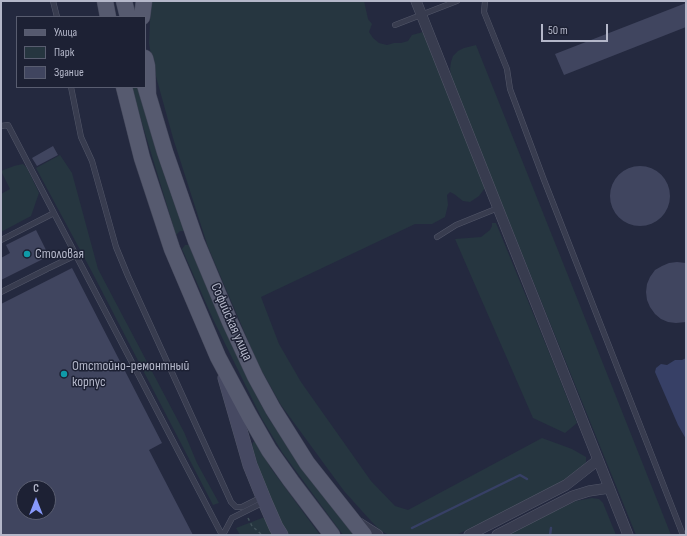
<!DOCTYPE html>
<meta charset="utf-8">
<style>
body{margin:0}
#map{position:relative;width:687px;height:536px;overflow:hidden;background:#24293f;font-family:"Sofia Sans Condensed",sans-serif}
canvas{display:block}
.frame{position:absolute;inset:0;border:2px solid #b4b7c9;pointer-events:none}
.legend{position:absolute;left:16px;top:16px;width:130px;height:72px;box-sizing:border-box;background:#1d2134;border:1px solid #595d70;margin:0;padding:5px 7px;list-style:none;font-size:12px;color:#b4b7c9}
.legend li{display:flex;align-items:center;gap:8px;height:20px}
.legend b{width:20px;border:1px solid #595d70}
.north{position:absolute;left:16px;top:480px;width:40px;height:40px;box-sizing:border-box;background:#1d2134;border:1px solid #595d70;border-radius:50%;rotate:0deg;font-size:11px;font-weight:700;line-height:16px;text-align:center;color:#b4b7c9}
.north::after{content:'';display:block;margin:auto;width:14px;height:18px;background:#8899fa;clip-path:polygon(50% 0,100% 100%,50% 72%,0 100%)}
.scale{position:absolute;left:541px;top:24px;width:67px;height:18px;box-sizing:border-box;border:2px solid #b4b7c9;border-top:0;padding-left:5px;font-size:12px;line-height:14px;white-space:nowrap;color:#b4b7c9;-webkit-text-stroke:3px #1d2134;paint-order:stroke}
</style>
<div id="map">
<canvas width="687" height="536"></canvas>
<div class="frame"></div>
<ul class="legend">
<li><b style="height:5px;background:#565a6f"></b>Улица</li>
<li><b style="height:11px;background:#263640"></b>Парк</li>
<li><b style="height:11px;background:#40455f"></b>Здание</li>
</ul>
<div class="north">С</div>
<div class="scale">50 m</div>
</div>
<script>
const g = document.querySelector('canvas').getContext('2d');
g.lineJoin = 'round';
function fill(path, color) { g.fillStyle = color; g.fill(path, 'evenodd'); }
const toPath = rows => new Path2D(rows.map(r => 'M' + r).join(''));
function strokePath(path, color, width, dash) { g.strokeStyle = color; g.lineWidth = width; g.lineCap = dash ? 'butt' : 'round'; g.setLineDash(dash || []); g.stroke(path); }
function write(font, color, halo, rows, align = 'center') {
  g.font = font + ' "Sofia Sans Condensed",sans-serif'; g.lineWidth = 3; g.setLineDash([]); g.textBaseline = 'middle'; g.strokeStyle = halo; g.fillStyle = color; for (const [text, x, y, turn = 0] of rows) {
    g.save(); g.translate(x, y); g.rotate((+turn || 0) * Math.PI / 180); g.textAlign = isNaN(turn) ? turn : align; if (halo) g.strokeText(text, 0, 0); g.fillText(text, 0, 0); g.restore();
  }
}
fill(toPath([
 [151,1,364,1,368,19,372,24,369,32,373,38,379,43,387,45,394,43,401,43,408,41,412,35,423,32,485,188,479,196,470,202,463,201,454,194,450,192,447,195,448,205,445,217,432,224,415,224,261,297,279,344,301,382,371,481,395,506,408,510,542,438,572,449,586,457,586,462,583,467,566,480,551,489,456,535,389,535,381,531,371,521,344,491,281,405,258,364,208,247,173,138,152,62,149,43],
 [476,45,575,293,671,535,636,535,452,81,450,69,451,62,453,56,458,51,464,48],
 [131,87,139,87,185,231,180,231,176,235],
 [60,155,72,173,98,269,184,432,197,463,219,503,213,505,92,272,36,168],
 [23,164,27,168,39,193,31,216,1,232,1,194,10,189,1,171,14,166],
 [492,223,496,223,553,362,577,423,565,433,533,418,455,239,481,237,490,230,492,226],
 [185,245,189,245,257,397,269,419,354,535,343,535,282,452,262,419,213,319,182,249],
 [256,441,258,443,270,467,320,535,288,535,267,496,252,446,253,442],
 [592,498,599,499,603,503,616,535,505,535,576,501],
 [262,518,265,518,279,535,240,535,236,528]
]), '#263640');
fill(toPath([
 [686,358,686,439,678,425,655,372,656,368,661,364,667,365,675,360,682,360]
]), '#374066');
strokePath(toPath([
 [412,528,520,475,527,479],
 [550,535,551,528]
]), '#374066', 2.5);
fill(toPath([
 [686,3,686,27,564,75,555,54],
 [53,146,58,155,37,166,32,158],
 '610 196a30 30 0 1 1 60 0a30 30 0 1 1-60 0Z',
 [36,230,49,256,1,280,1,258,10,253,6,245],
 [677,262,686,263,686,322,676,323,668,322,661,319,655,314,650,307,647,300,646,292,647,284,650,277,655,270,662,266,669,263],
 [72,268,162,443,149,450,193,535,1,535,1,304],
 [24,488,48,488,48,512,24,512]
]), '#40455f');
const lane = toPath([
 [53,1,57,17],
 [485,1,484,12,507,69,510,89,544,180,683,535],
 [395,25,457,1],
 [71,87,81,137,92,161,116,247,128,276,231,502,236,507,242,507,262,497],
 [1,126,8,125,222,535],
 [437,237,456,225,498,208],
 [1,240,54,213],
 [49,268,76,255],
 [1,292,47,269],
 [223,535,232,518,264,502]
]);
const street = toPath([
 [416,1,498,208,628,535],
 [359,523,378,535],
 [469,535,566,485,598,460],
 [497,535,573,496,589,491,609,488]
]);
const secondary = toPath([
 [225,378,250,465,265,502,276,527,281,535]
]);
const primary = toPath([
 [105,1,108,17],
 [124,1,128,17],
 [142,17,144,1],
 [145,58,147,66,148,94],
 [145,85,165,152,196,241,230,322,255,376,273,409,307,463,364,535],
 [124,87,142,158,172,249,218,357,249,415,269,450,291,481,332,535]
]);
strokePath(lane, '#535769', 6);
strokePath(street, '#535769', 11);
strokePath(secondary, '#535769', 15);
strokePath(primary, '#414558', 17);
strokePath(toPath([
 [248,518,252,526,262,535]
]), '#41525a', 1.5, [3, 3]);
strokePath(lane, '#383c4f', 5);
strokePath(street, '#383c4f', 10);
strokePath(secondary, '#464962', 14);
strokePath(primary, '#565a6f', 16);
for (const [x, y, r, color] of [
 [27,254,4,"#0f9aa8"],
 [64,374,4,"#0f9aa8"]
]) { const dot = new Path2D(); dot.arc(x, y, r, 0, 2 * Math.PI); g.fillStyle = color; g.fill(dot); strokePath(dot, '#1d2134', 1.5); }
write('14px', '#b4b7c9', '#1d2134', [
 ["Столовая",35,254],
 ["Отстойно-ремонтный",72,366],
 ["корпус",72,382]
], 'left');
write('14px', '#b4b7c9', '#1d2134', [
 ["Софийская улица",231,322,66]
]);
</script>
